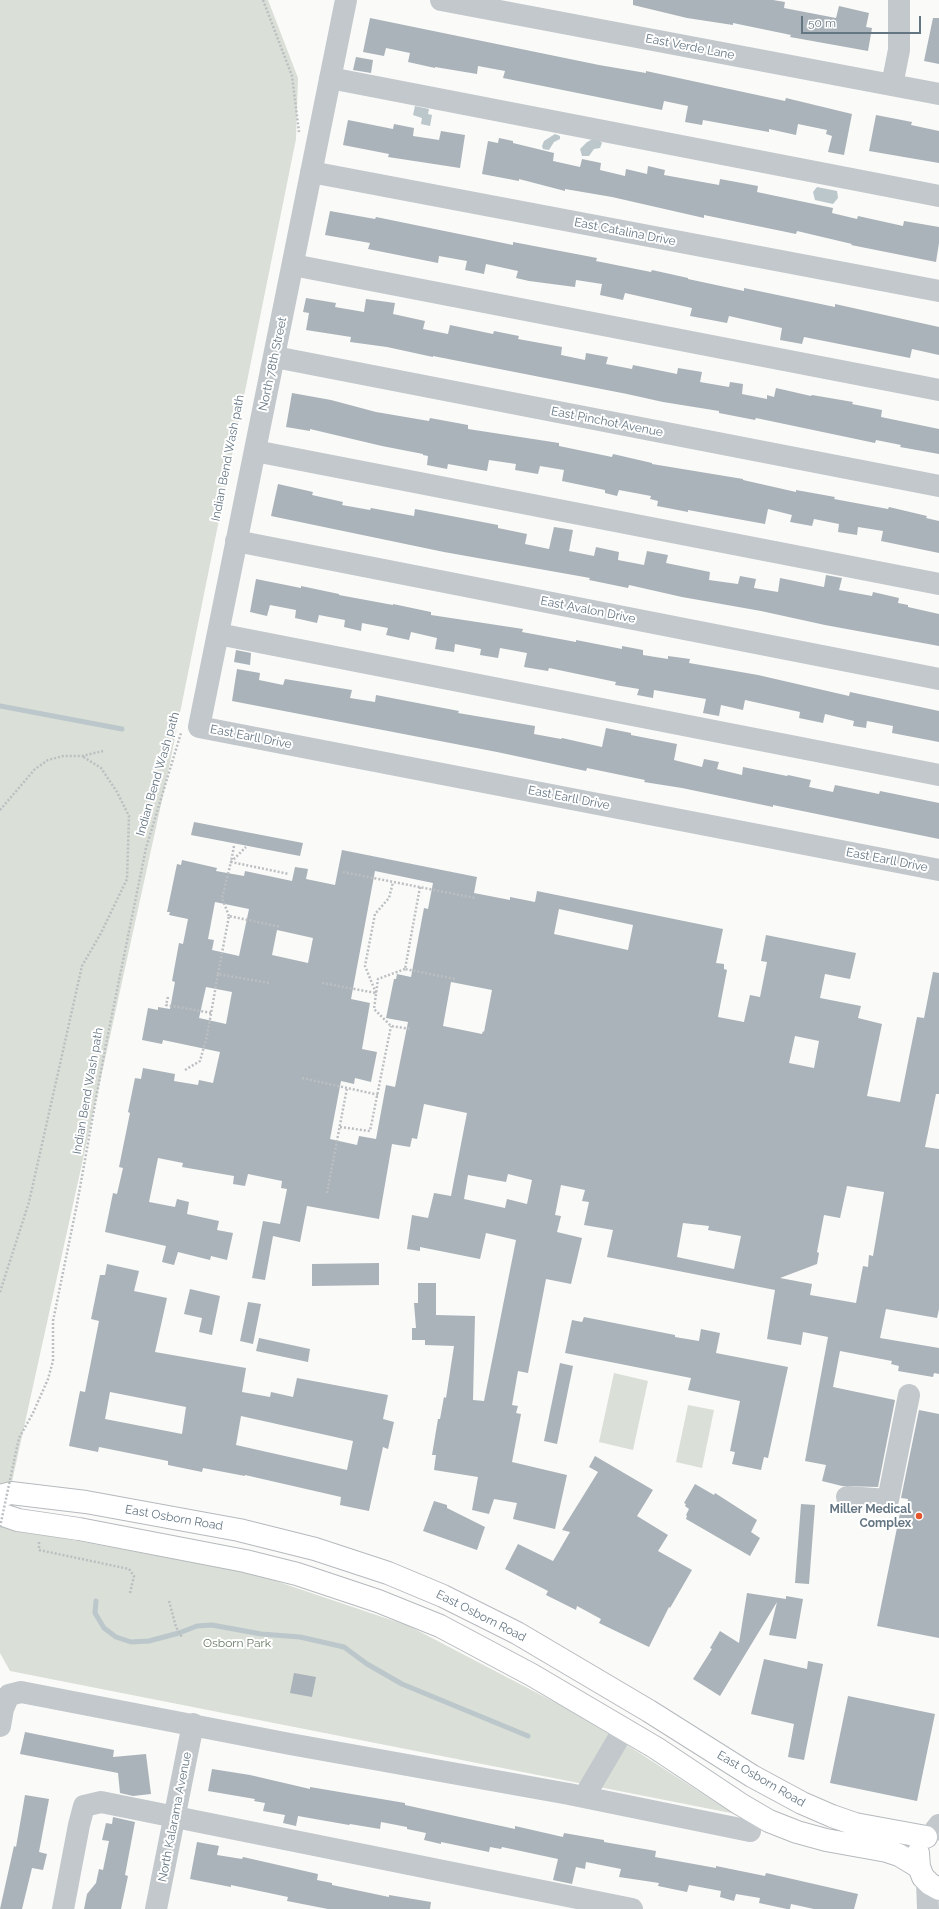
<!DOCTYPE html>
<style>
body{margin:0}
#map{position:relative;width:939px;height:1909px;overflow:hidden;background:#fafaf8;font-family:Raleway,sans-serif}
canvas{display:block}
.scale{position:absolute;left:801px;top:16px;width:120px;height:18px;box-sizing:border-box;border:2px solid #657683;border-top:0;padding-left:5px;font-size:12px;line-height:14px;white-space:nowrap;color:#657683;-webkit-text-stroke:3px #fff;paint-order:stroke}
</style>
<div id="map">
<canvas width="939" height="1909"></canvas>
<div class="scale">50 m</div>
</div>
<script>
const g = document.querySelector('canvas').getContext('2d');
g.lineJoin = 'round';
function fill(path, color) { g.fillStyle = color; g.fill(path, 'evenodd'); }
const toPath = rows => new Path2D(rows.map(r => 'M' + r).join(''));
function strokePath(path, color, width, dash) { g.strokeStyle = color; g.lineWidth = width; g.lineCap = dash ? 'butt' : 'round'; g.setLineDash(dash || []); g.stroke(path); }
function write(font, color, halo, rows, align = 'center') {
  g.font = font + ' Raleway,sans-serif'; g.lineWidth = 4; g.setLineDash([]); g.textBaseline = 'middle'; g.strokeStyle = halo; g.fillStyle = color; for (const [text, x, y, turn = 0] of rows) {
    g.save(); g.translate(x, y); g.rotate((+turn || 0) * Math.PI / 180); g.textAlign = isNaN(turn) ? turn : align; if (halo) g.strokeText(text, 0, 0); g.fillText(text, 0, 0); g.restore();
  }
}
fill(toPath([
 [0,0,268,0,298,78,296,139,166,782,2,1527,255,1574,409,1626,562,1706,627,1745,717,1803,741,1815,10,1671,0,1653],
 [614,1373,648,1381,633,1450,599,1442],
 [688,1405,714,1410,702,1468,676,1462]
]), '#dadfd7');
fill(toPath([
 [415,106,429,109,428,114,432,115,430,126,421,124,422,118,413,115],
 [555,134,560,136,560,139,554,142,549,150,543,149,542,146,544,141],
 [593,139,600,141,602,143,600,148,594,149,589,156,582,156,580,149,587,142],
 [817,187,837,191,838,198,833,204,815,200,813,192]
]), '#bbc7cb');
strokePath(toPath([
 [0,706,122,729],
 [96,1601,95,1613,104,1628,116,1637,131,1642,149,1641,179,1633,197,1626,212,1625,261,1634,300,1637,344,1647,367,1664,402,1684,528,1736]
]), '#bbc7cb', 5);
fill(toPath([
 [633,0,773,0,785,2,784,8,836,18,839,6,869,13,866,27,872,28,868,51,790,37,791,35,733,23,733,25,687,18,633,5],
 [370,18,599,65,646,73,646,71,785,101,786,98,852,114,844,155,828,152,832,136,826,134,827,130,798,124,796,135,769,129,769,132,703,120,702,125,685,122,688,106,664,101,662,110,503,78,505,71,478,66,477,74,435,67,435,68,408,62,410,53,386,48,384,56,363,52],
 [933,18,939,18,939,64,924,61],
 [356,57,373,60,371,73,353,70],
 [876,115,912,122,911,125,939,131,939,163,869,151],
 [348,120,393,129,394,124,414,128,413,136,439,140,441,131,465,135,460,168,388,157,389,154,343,145],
 [499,138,513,141,513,143,554,153,553,161,580,167,582,159,601,163,600,170,625,176,626,169,647,174,648,166,665,170,664,175,719,185,720,179,758,186,757,192,833,208,832,213,857,219,858,216,903,226,904,221,939,227,939,243,936,262,851,245,852,244,797,231,796,234,704,215,704,218,612,197,565,189,565,191,519,179,519,181,482,174,488,141,498,143],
 [330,211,375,219,376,217,513,245,513,242,597,258,596,261,651,272,652,270,688,278,688,279,744,291,744,288,835,307,835,304,939,327,939,355,912,349,910,358,804,337,802,344,780,340,782,328,729,316,727,323,690,316,692,308,625,293,623,300,600,295,602,284,576,280,575,287,529,281,516,278,518,271,486,264,484,274,465,270,467,261,439,256,438,263,368,249,370,243,325,235],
 [306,298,336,303,335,307,364,312,366,299,395,303,393,314,425,321,423,329,448,334,450,325,493,334,494,331,519,336,518,339,562,347,561,355,585,360,586,353,608,357,606,364,632,369,633,365,677,374,678,368,702,372,700,382,729,387,730,382,743,384,742,394,767,399,767,395,774,397,776,388,811,396,812,395,853,402,852,404,882,410,881,417,939,429,939,454,900,447,901,445,876,440,875,443,756,418,755,420,719,413,719,411,663,402,627,394,433,356,433,357,387,347,350,342,351,337,306,330,309,313,303,312],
 [292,393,331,400,376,412,429,421,430,418,468,425,468,429,559,443,559,446,612,457,613,454,652,463,652,464,743,479,743,480,796,492,796,490,835,497,834,499,888,509,889,507,927,516,926,518,939,521,939,553,881,541,883,531,858,527,857,535,838,532,839,524,814,519,812,526,790,522,792,515,768,509,765,524,688,510,688,512,657,506,658,501,650,499,651,496,619,490,617,496,605,493,605,490,562,481,564,470,540,466,538,474,515,470,516,464,489,460,487,471,448,464,447,469,427,465,428,456,423,455,423,454,382,446,310,429,310,431,286,427],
 [278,484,313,492,312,495,343,502,342,505,370,510,371,508,414,516,415,509,498,525,498,528,527,534,525,544,549,549,554,527,573,530,569,551,594,556,596,547,619,552,618,560,644,565,647,551,668,555,666,563,710,572,709,580,738,584,740,576,756,579,754,588,778,592,780,578,824,587,826,575,842,578,839,590,872,596,873,592,899,598,898,603,908,605,908,607,939,614,939,646,825,625,761,611,682,597,629,585,628,588,589,580,590,578,444,552,271,516],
 [256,579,301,588,301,586,339,594,339,595,393,605,393,604,431,612,431,615,523,629,522,632,576,642,576,640,622,649,622,646,643,650,643,655,668,659,668,656,690,659,689,663,758,675,849,696,850,692,939,711,939,742,892,733,893,726,867,721,866,728,853,726,854,721,825,714,823,723,799,718,800,712,745,700,743,710,721,705,719,716,703,713,706,699,654,690,653,698,637,695,639,689,615,685,616,682,549,668,548,671,524,667,527,653,500,648,498,658,480,655,481,649,455,644,454,652,435,649,437,638,411,632,409,640,386,635,388,628,362,623,361,631,344,627,345,620,319,615,317,623,295,618,296,610,270,605,267,616,250,612],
 [236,650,251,653,250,665,234,662],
 [237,669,260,673,259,680,283,685,285,679,352,690,350,698,375,702,376,695,459,711,458,713,535,726,534,734,561,739,562,738,602,747,606,728,631,733,631,735,677,744,674,760,702,767,704,759,719,762,717,769,742,775,743,767,787,776,788,775,811,780,809,787,833,792,835,785,879,794,880,791,939,803,939,839,773,805,773,807,682,788,644,782,645,780,587,768,586,771,497,752,232,701],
 [194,822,303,843,300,856,191,835],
 [342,850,477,877,474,893,510,900,510,897,535,902,537,891,723,929,716,963,724,964,724,969,727,970,718,1017,744,1022,750,995,760,997,767,962,761,961,766,935,856,953,850,979,825,974,820,998,861,1006,858,1018,882,1024,867,1096,900,1102,917,1017,924,1018,933,972,939,973,939,1094,936,1094,925,1147,939,1149,939,1309,937,1318,886,1309,880,1338,939,1348,939,1374,934,1373,933,1377,898,1371,899,1366,891,1364,892,1361,840,1351,833,1387,895,1400,878,1487,842,1486,822,1481,826,1465,805,1461,828,1337,803,1332,801,1345,767,1339,775,1290,607,1257,613,1230,584,1225,589,1202,582,1201,585,1190,561,1185,555,1215,561,1216,557,1232,582,1238,571,1284,546,1279,528,1373,518,1371,512,1405,518,1406,516,1413,521,1414,512,1462,567,1475,555,1529,513,1519,517,1503,494,1499,489,1514,472,1510,478,1477,434,1470,436,1455,432,1455,438,1419,440,1419,444,1397,446,1398,454,1346,425,1345,425,1340,412,1340,412,1328,416,1328,414,1303,418,1303,418,1283,436,1283,436,1315,475,1316,473,1400,484,1401,516,1240,486,1233,480,1259,420,1247,420,1251,407,1249,412,1215,428,1218,434,1193,451,1196,467,1113,424,1104,417,1139,412,1138,410,1147,392,1144,379,1219,307,1206,300,1242,273,1236,265,1280,252,1278,263,1221,280,1224,287,1189,281,1188,282,1181,248,1174,245,1186,233,1184,234,1176,182,1167,183,1163,158,1158,149,1202,175,1207,177,1199,189,1202,187,1214,219,1221,217,1230,233,1233,227,1260,211,1256,210,1260,178,1252,174,1265,162,1262,166,1246,105,1232,113,1193,117,1194,123,1168,119,1167,130,1113,128,1112,135,1078,141,1079,143,1068,175,1074,174,1081,198,1085,199,1080,213,1083,220,1052,163,1040,162,1044,142,1040,148,1008,158,1010,158,1007,170,1009,175,982,172,981,179,943,183,944,188,919,169,915,170,912,167,912,177,864,181,865,182,860,217,868,216,871,244,876,245,871,292,881,295,867,308,869,306,879,335,885],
 [375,871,433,883,428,909,424,908,411,977,397,974,396,979,394,979,386,1018,408,1022,395,1087,386,1085,376,1139,359,1136,357,1145,330,1139,341,1081,354,1084,355,1078,371,1082,377,1052,362,1049,370,1003,351,999],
 [215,902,249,909,239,956,212,950,214,940,208,939],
 [559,909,633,925,628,950,554,934],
 [277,930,313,938,308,963,272,955],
 [451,982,492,990,484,1032,483,1031,482,1034,443,1026],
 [206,987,232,992,226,1024,199,1018],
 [795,1036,819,1041,814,1068,789,1063],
 [508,1174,532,1180,527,1204,507,1199,505,1208,464,1199,468,1175,506,1182],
 [847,1186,884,1192,873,1256,869,1255,868,1267,863,1266,856,1303,810,1295,812,1284,780,1278,817,1264,819,1253,817,1252,824,1215,840,1218],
 [683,1223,709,1226,708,1230,741,1236,734,1269,677,1257],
 [379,1263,379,1285,312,1286,312,1264],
 [107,1264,139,1271,134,1291,167,1298,155,1352,246,1368,242,1392,270,1397,271,1392,293,1397,297,1378,388,1395,383,1419,394,1422,388,1449,383,1447,369,1511,340,1505,341,1497,245,1475,245,1476,203,1468,202,1472,168,1465,168,1461,99,1447,98,1452,69,1446,80,1391,85,1392,99,1321,91,1319,100,1275,105,1275],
 [110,1392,186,1407,182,1434,105,1419],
 [241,1416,353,1441,347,1470,236,1445],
 [190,1289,220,1296,212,1335,199,1332,202,1318,184,1314],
 [248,1302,261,1304,253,1344,240,1341],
 [584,1317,675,1335,675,1337,699,1341,701,1329,720,1333,716,1353,788,1367,768,1458,764,1457,761,1470,732,1464,735,1452,730,1451,740,1401,688,1390,691,1378,565,1353,572,1320,582,1322],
 [259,1338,310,1349,308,1362,256,1351],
 [560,1363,573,1366,557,1444,544,1441],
 [919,1410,939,1414,939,1638,877,1626,900,1513,905,1514,908,1499,901,1498],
 [595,1456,653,1490,637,1516,668,1535,658,1551,692,1570,670,1608,669,1607,649,1647,599,1623,601,1619,577,1606,576,1610,546,1595,548,1591,505,1569,518,1544,553,1561,570,1532,562,1530,598,1472,589,1467],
 [695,1484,714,1495,715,1493,757,1520,751,1532,760,1538,750,1556,686,1519,687,1516,686,1515,689,1509,685,1506,686,1504,684,1503],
 [434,1501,447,1505,447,1508,485,1527,477,1550,423,1531],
 [801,1504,815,1505,809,1584,795,1583],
 [747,1593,786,1599,786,1596,803,1599,796,1639,769,1635,777,1602,720,1696,693,1679,712,1649,710,1648,720,1631,739,1643],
 [764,1659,807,1669,808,1661,823,1664,804,1760,788,1757,794,1724,751,1714],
 [294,1673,316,1677,312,1697,290,1693],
 [848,1696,935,1714,917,1801,830,1783],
 [25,1732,114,1750,113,1757,146,1754,151,1794,133,1796,120,1793,118,1773,20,1754],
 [212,1769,250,1775,310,1789,310,1787,405,1803,405,1805,515,1829,515,1826,563,1837,564,1833,604,1840,604,1842,656,1851,655,1857,716,1868,716,1866,765,1876,766,1873,858,1894,854,1909,814,1909,791,1904,790,1909,787,1909,759,1903,760,1898,736,1894,734,1901,720,1897,721,1891,689,1885,687,1892,658,1886,659,1883,619,1877,621,1869,586,1862,585,1869,576,1867,572,1884,553,1880,558,1859,502,1847,501,1849,490,1847,489,1852,441,1842,441,1844,424,1840,426,1833,407,1829,407,1827,381,1822,380,1829,350,1824,349,1825,298,1816,296,1826,283,1823,285,1815,263,1811,265,1803,254,1801,255,1799,208,1791],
 [25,1795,49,1799,39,1852,47,1854,43,1870,32,1868,22,1909,0,1909,14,1846,16,1847],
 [113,1817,135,1822,125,1875,128,1876,121,1909,84,1909,87,1894,96,1883,99,1869,103,1870,109,1841,102,1840,106,1823,112,1824],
 [197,1842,219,1846,217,1855,242,1859,243,1857,318,1874,317,1880,332,1883,332,1885,389,1897,389,1895,431,1902,430,1909,328,1909,287,1901,288,1897,231,1885,231,1887,190,1879]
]), '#aab3b9');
const major = toPath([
 [0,1496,11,1493,86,1502,239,1530,315,1549,388,1573,443,1596,517,1633,649,1711,752,1776,802,1803,832,1816,855,1824,926,1837],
 [0,1514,18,1520,79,1529,245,1561,297,1574,378,1601,440,1626,532,1675,656,1748,740,1804,769,1821,797,1832,826,1840,887,1851,899,1855,919,1867],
 [918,1853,919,1867,923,1877,930,1884,939,1889]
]);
strokePath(major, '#b5babe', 24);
strokePath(toPath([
 [263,0,292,76,299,132],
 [0,810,35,769,48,760,63,756,82,756,103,751],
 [234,846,231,862,246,847],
 [343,872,475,898],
 [420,887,405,969,455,979],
 [229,916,222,898,231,862,289,874],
 [405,969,378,979,374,1009,391,1026,411,1029],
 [218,974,229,916,281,927],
 [322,983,376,993],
 [376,993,365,966,375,914,389,898,393,882],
 [168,997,166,1005,212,1013],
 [185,1070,200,1061,207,1036,218,974,269,983],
 [302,1078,379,1095],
 [340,1127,370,1131,391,1026],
 [327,1193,347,1088],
 [0,1292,29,1202,82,966,101,933,127,879,129,816,117,792,101,768,82,756],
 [14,1461,19,1438,33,1413,48,1379,53,1361,53,1321,77,1204,105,1049,146,848,181,733],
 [39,1542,39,1550,129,1569,134,1576,130,1593],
 [169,1601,176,1627,182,1637]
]), '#bbbfc2', 2.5, [2, 2]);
strokePath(toPath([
 [346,0,199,727,939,870],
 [441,0,939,94],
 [330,78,939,196],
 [892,85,899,50,899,0],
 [311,172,939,291],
 [293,265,939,390],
 [275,357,939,486],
 [255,451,939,584],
 [236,541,939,679],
 [218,634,939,775],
 [847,1497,888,1500,909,1395],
 [0,1726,3,1709,9,1695,21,1692,290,1744,569,1794,750,1831],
 [584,1797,624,1729],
 [935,1830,939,1825],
 [927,1881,928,1909],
 [63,1909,79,1825,84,1806,101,1802,632,1909],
 [156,1909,193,1724]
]), '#c3c8cc', 22);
strokePath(major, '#fff', 22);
strokePath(toPath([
 [0,1527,14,1461]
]), '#bbbfc2', 2.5, [2, 2]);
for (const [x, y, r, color] of [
 [919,1516,4,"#e4572e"]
]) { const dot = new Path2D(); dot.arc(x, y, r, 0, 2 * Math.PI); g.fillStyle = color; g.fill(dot); strokePath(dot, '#fff', 1.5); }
write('12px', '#657683', '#fff', [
 ["East Verde Lane",690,47,11],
 ["East Catalina Drive",625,232,11],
 ["North 78th Street",273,364,-78],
 ["East Pinchot Avenue",607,422,11],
 ["Indian Bend Wash path",228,458,-79],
 ["East Avalon Drive",588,610,11],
 ["East Earll Drive",251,737,11],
 ["Indian Bend Wash path",158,774,-74],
 ["East Earll Drive",569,798,11],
 ["East Earll Drive",887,860,11],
 ["Indian Bend Wash path",88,1091,-80],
 ["East Osborn Road",174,1518,10],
 ["East Osborn Road",481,1616,27],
 ["East Osborn Road",761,1779,30],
 ["North Kalarama Avenue",175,1817,-79]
]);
write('bold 12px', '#657683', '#fff', [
 ["Miller Medical",911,1509],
 ["Complex",911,1523]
], 'right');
write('12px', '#687a64', '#fff', [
 ["Osborn Park",237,1643]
]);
</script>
